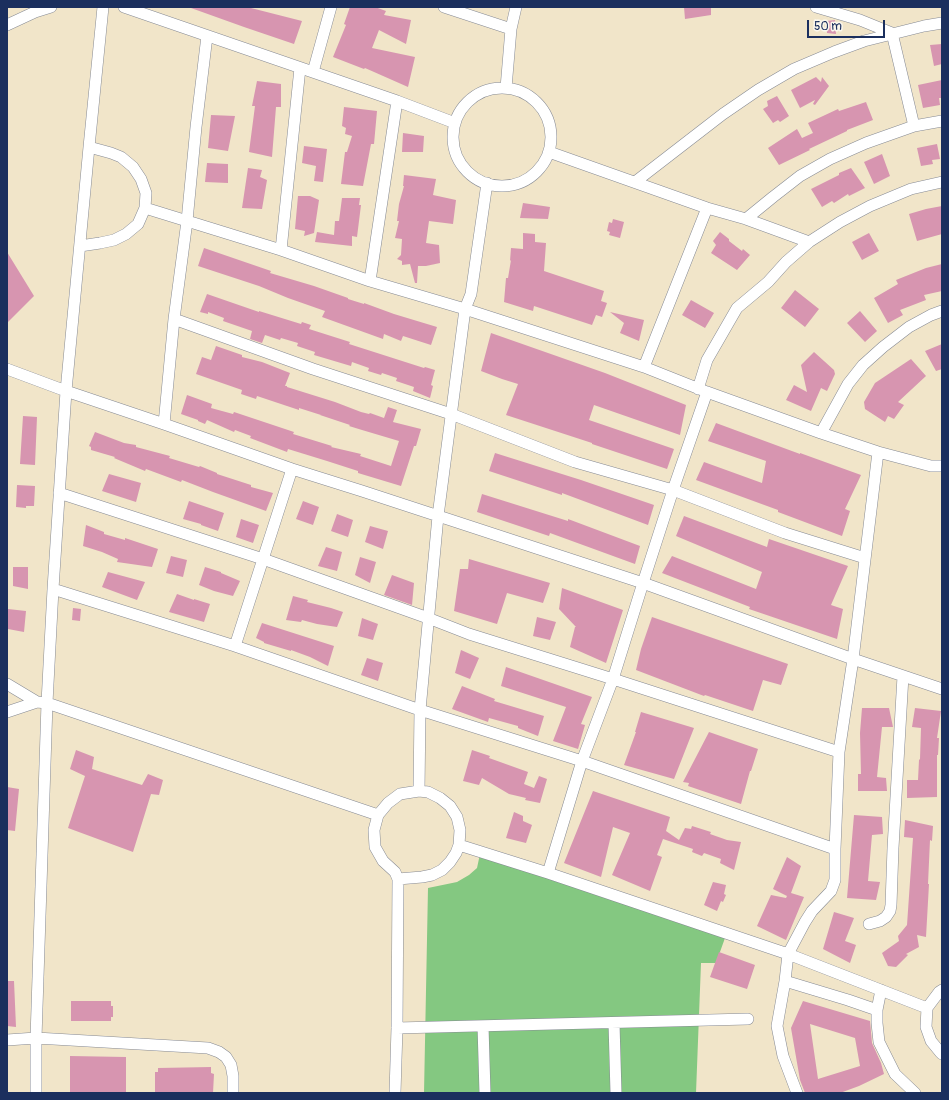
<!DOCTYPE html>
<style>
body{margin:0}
#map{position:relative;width:949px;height:1100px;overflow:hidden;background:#f1e5c9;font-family:Pangolin,sans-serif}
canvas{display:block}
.frame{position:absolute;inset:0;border:8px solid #1b2f5e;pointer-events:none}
.scale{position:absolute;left:807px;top:20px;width:78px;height:18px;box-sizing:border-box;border:2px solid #1b2f5e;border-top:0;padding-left:5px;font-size:12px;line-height:14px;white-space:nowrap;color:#1b2f5e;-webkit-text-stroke:3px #fbf7ec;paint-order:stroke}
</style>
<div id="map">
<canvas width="949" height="1100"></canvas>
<div class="frame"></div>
<div class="scale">50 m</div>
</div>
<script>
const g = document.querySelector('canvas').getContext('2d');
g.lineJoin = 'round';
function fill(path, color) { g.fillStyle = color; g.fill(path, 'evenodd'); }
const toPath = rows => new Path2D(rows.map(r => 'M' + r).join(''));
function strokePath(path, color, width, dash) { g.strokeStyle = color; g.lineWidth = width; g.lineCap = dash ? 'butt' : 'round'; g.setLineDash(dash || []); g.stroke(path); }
fill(toPath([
 [480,854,725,938,716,963,701,963,696,1093,424,1093,428,888,457,882,469,875,477,868]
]), '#84c881');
fill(toPath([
 [192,7,247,7,302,21,294,44,244,27,191,8],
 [350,7,375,7,386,11,384,15,411,20,406,44,379,30,372,48,415,57,408,87,365,68,364,69,333,57,346,25,344,24],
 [684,7,711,7,711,15,685,19],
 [835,20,836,34,827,33,827,21],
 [942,44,942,64,934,66,930,45],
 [816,77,821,82,822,77,829,86,815,105,813,104,815,100,800,108,791,90],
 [942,80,942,98,939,98,940,105,923,108,918,85],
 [257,81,281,84,281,107,276,107,272,157,249,152,255,106,252,106],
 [777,96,789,116,780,122,778,120,773,123,763,109,768,106,767,101],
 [866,102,873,120,847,130,847,131,809,149,810,150,779,165,768,148,797,129,802,138,813,133,808,123,838,109,839,111],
 [344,107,377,111,374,144,371,144,363,186,341,184,345,152,347,152,352,136,345,134,346,128,342,126],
 [211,115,235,116,228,151,208,148],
 [403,133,424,136,423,152,402,152],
 [937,144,940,159,932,160,933,164,921,166,917,148],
 [304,146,327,149,323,182,314,181,316,166,302,163],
 [882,154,890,176,874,184,864,162],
 [207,163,228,164,228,183,205,182],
 [248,168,262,170,260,177,267,180,262,209,242,208],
 [851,168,865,188,849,196,848,194,834,203,832,201,822,207,811,189,839,175,839,173],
 [404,175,436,179,433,195,456,200,453,224,429,221,426,243,439,245,440,263,426,266,418,266,417,283,415,283,410,264,402,265,402,261,397,259,401,255,402,239,395,238,399,221,397,221,399,204,404,186,403,186],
 [298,196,310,196,319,200,314,233,304,236,305,231,295,229],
 [342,198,360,198,359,205,361,205,357,237,352,236,352,246,315,242,317,232,334,235,335,221,339,221],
 [523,203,550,207,548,219,520,218],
 [942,206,942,234,917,241,909,214,926,209],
 [613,219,624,222,620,238,609,235,610,232,607,231,609,222,612,223],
 [720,232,729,239,729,241,742,251,743,249,750,255,737,270,711,253,716,245,713,241],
 [523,233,535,234,535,242,546,243,544,271,604,291,601,301,607,303,602,317,596,315,592,325,534,306,533,311,504,302,506,278,508,278,511,260,510,261,511,248,523,249],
 [869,233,879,251,862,260,852,242],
 [204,248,271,271,270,273,314,286,348,298,348,299,364,304,364,303,394,314,437,327,431,345,403,336,401,341,384,334,383,339,322,317,325,311,288,298,259,286,198,266],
 [7,252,34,296,7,323],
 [942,264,942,291,924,295,926,300,900,310,903,315,888,323,874,298,898,284,896,280,926,268],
 [795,290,819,309,805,327,781,308],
 [207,294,259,312,259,311,301,324,302,322,311,325,309,329,350,342,349,344,424,368,425,367,435,370,431,385,433,386,430,398,413,391,414,387,396,381,397,378,382,373,381,375,368,371,369,368,352,362,351,366,314,355,315,352,297,346,298,343,281,338,280,340,265,335,262,343,250,339,252,331,223,321,224,318,208,312,208,314,200,312],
 [691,300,714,313,705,328,682,315],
 [860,311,877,331,865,342,847,323],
 [610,312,644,320,639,341,620,333,624,323],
 [491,333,605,373,686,405,680,435,594,405,589,420,674,449,667,469,592,444,592,443,506,415,518,384,502,379,481,371],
 [942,344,942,369,936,371,925,351],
 [216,346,242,355,242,357,262,362,290,373,285,386,287,386,287,387,335,402,361,412,369,414,370,413,384,418,388,407,397,410,393,422,421,429,416,446,414,446,401,486,358,473,358,471,327,461,288,449,287,452,250,438,251,436,235,430,234,432,207,420,205,424,198,421,198,420,181,414,187,395,212,404,211,408,233,414,234,412,294,432,293,434,332,446,331,447,361,454,360,456,391,466,399,441,362,430,349,426,350,425,320,415,321,415,299,408,299,410,257,396,256,399,241,394,242,390,196,374,202,357,211,360],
 [814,352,834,370,835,374,827,391,821,388,811,411,786,400,794,385,807,392,801,365],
 [911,359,926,376,898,402,904,405,894,419,888,416,885,422,865,409,864,402,875,383],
 [23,416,37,417,35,465,20,464],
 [716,423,800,454,800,453,861,475,845,509,850,511,842,536,778,512,778,510,696,480,704,462,762,483,766,461,708,441],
 [95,432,124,443,136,445,136,447,170,456,169,458,199,467,200,466,217,473,217,474,251,485,251,487,273,493,266,511,213,492,182,480,181,482,146,469,145,471,114,458,115,457,91,450,91,447,89,446],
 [495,453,581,480,654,505,648,525,562,493,562,495,489,471],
 [109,474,141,483,136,502,102,491],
 [17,485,35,486,34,506,26,506,26,508,16,507],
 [482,494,568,521,568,519,640,546,635,564,550,533,549,536,477,512],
 [189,501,224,513,218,531,201,525,201,524,183,519],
 [303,501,319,507,313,525,296,519],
 [337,514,353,520,348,537,331,531],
 [684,516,767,547,769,539,848,566,831,605,843,609,837,639,749,609,750,607,662,573,672,556,756,589,762,572,676,536],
 [241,519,259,525,253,543,236,537],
 [86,525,104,532,104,534,125,540,125,538,158,549,152,567,117,562,118,559,102,552,83,546],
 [370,526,388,531,383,549,365,542],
 [326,547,342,552,337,571,318,566],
 [171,556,187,560,183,577,166,573],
 [360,557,376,562,370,583,355,575],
 [469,559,550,583,543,603,507,593,497,624,454,611,460,569,468,569],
 [13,567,28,567,28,589,13,586],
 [205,567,221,572,221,573,240,581,233,596,214,591,199,585],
 [108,572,145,582,137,600,102,587],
 [392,575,414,583,412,605,384,595],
 [562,588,623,610,606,663,570,647,575,627,576,627,559,609],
 [177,594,194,600,194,599,210,604,204,622,169,612],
 [293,596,308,600,307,602,331,608,343,612,337,627,317,624,302,620,301,622,286,620],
 [73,608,81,609,80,621,72,620],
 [8,609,26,611,24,632,8,629],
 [537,617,556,622,550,640,533,636],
 [652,617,788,664,781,685,763,680,753,711,705,695,704,696,636,670,641,649],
 [362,618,378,624,373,640,358,636],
 [262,623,334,646,328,666,310,657,291,650,291,651,264,643,264,642,256,638],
 [461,650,479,658,470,679,455,673],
 [367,658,383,663,378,681,361,675],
 [506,667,592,697,581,724,585,725,578,749,553,741,566,707,501,686],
 [462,686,495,699,494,701,544,716,538,736,518,728,518,726,489,718,488,722,452,709],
 [862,708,889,708,893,727,882,727,877,777,886,778,887,791,858,791,858,774,861,774,860,733],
 [915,708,941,711,937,738,939,738,938,755,937,755,937,797,907,798,907,780,918,780,919,760,920,759,921,728,912,727],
 [641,712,694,728,674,779,624,765,636,732,635,732],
 [709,732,758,749,751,771,750,771,741,804,688,786,689,783,683,782],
 [76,750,94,757,92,769,142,785,148,774,163,780,159,795,151,794,133,852,68,828,85,776,70,769],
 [472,750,490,756,489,758,528,772,524,784,534,788,539,776,547,779,540,803,525,800,526,798,509,794,482,778,479,785,463,781],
 [7,787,19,789,15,831,7,830],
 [593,791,670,817,666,831,679,840,685,828,691,829,692,826,711,832,710,834,727,840,741,842,734,870,720,863,721,859,704,853,702,856,692,852,693,849,663,839,657,855,662,857,650,891,612,875,630,833,613,827,601,877,564,863],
 [514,812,523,816,523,821,532,825,526,843,506,838],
 [854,815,882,817,883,834,872,835,868,881,880,882,876,900,847,898],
 [905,820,933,826,932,841,930,840,928,884,929,884,926,937,917,935,919,947,906,954,908,955,896,967,888,966,882,953,899,941,898,936,907,925,913,838,904,837],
 [787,857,801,866,791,893,804,897,786,940,757,926,771,895,786,898,787,896,773,889],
 [713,882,726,885,724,894,726,895,723,902,721,901,717,911,704,905],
 [834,912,854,918,845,941,856,945,850,963,823,949],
 [719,952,755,965,747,989,710,977],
 [7,981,14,981,16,1027,7,1026],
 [71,1001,111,1001,111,1006,113,1006,113,1017,111,1017,111,1021,71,1021],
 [803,1001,870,1021,872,1043,881,1063,884,1074,859,1086,840,1093,805,1093,800,1080,791,1028],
 [810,1024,855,1038,860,1066,818,1079],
 [70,1056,126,1057,126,1093,70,1093],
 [211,1067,211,1073,214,1074,213,1093,155,1093,155,1072,158,1072,158,1068]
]), '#d795b0');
const minor = toPath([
 [124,7,397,101,455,123],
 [444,7,511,29],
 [816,7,860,20,892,33,914,126],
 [7,25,35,12,51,7],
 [313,72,331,7],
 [506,88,511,29,516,7],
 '453 137a49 49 0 1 1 98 0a49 49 0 1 1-98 0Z',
 [549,152,707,208,746,219,809,242],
 [635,182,723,114,758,90,794,69,834,52,864,41,924,26,942,23],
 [145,208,281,250,370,281,465,309,644,367,707,392,821,433,878,452,931,466,942,466],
 [746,219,773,197,800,176,830,159,866,143,914,126,942,121],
 [80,246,100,243,114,240,126,234,138,224,145,208,146,193,141,179,133,167,121,157,111,153,89,147],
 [281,250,300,68],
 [370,281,397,101],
 [174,319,313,369,451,414,575,462,673,490,785,533,865,558],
 [644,367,707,208],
 [7,369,66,391,164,424,292,469,362,491,643,583,853,659,942,689],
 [698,389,707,360,737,308,768,282,786,262,809,242,840,222,870,206,911,189,942,182],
 [164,424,174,319,187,221,196,127,207,36],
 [821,433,848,384,863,365,883,347,909,327,931,315,942,311],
 [59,493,263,559,428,618,469,634,613,679,839,752],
 [53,589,235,646,420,710,582,761,835,849],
 [235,646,292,469],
 [7,684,37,702,47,703,378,815],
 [7,712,37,702],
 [419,791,420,710,438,516,465,309,471,294,487,183],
 [419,791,428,792,440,798,450,806,457,817,460,830,459,845,456,853,450,862,442,870,432,875,422,877,398,879,395,872,383,861,375,847,374,830,378,815,388,803,400,794,419,791],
 [459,845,548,873,788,954,927,1008],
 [548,873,582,761,613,679,643,583,673,490,707,392],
 [869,924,880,921,886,917,890,911,891,905,893,848,903,676],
 [785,981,788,954,805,922,812,911,831,891,835,880,835,849,839,752,853,659,878,452],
 [942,990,939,992,927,1008,926,1027,931,1041,940,1052,942,1054],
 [877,1010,881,990],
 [614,1023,616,1093],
 [483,1026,485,1093],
 [397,1028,748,1019],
 [7,1040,36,1038,208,1048,219,1052,226,1057,231,1065,233,1076,233,1093],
 [36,1093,36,1038,47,703,53,589,66,391,89,147,103,7],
 [395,1093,397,1028,398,879],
 [797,1093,783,1056,777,1026,785,981,848,1000,877,1010,877,1023,879,1042,895,1074,915,1093]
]);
strokePath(minor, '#868a94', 12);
strokePath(minor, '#fff', 11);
</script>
